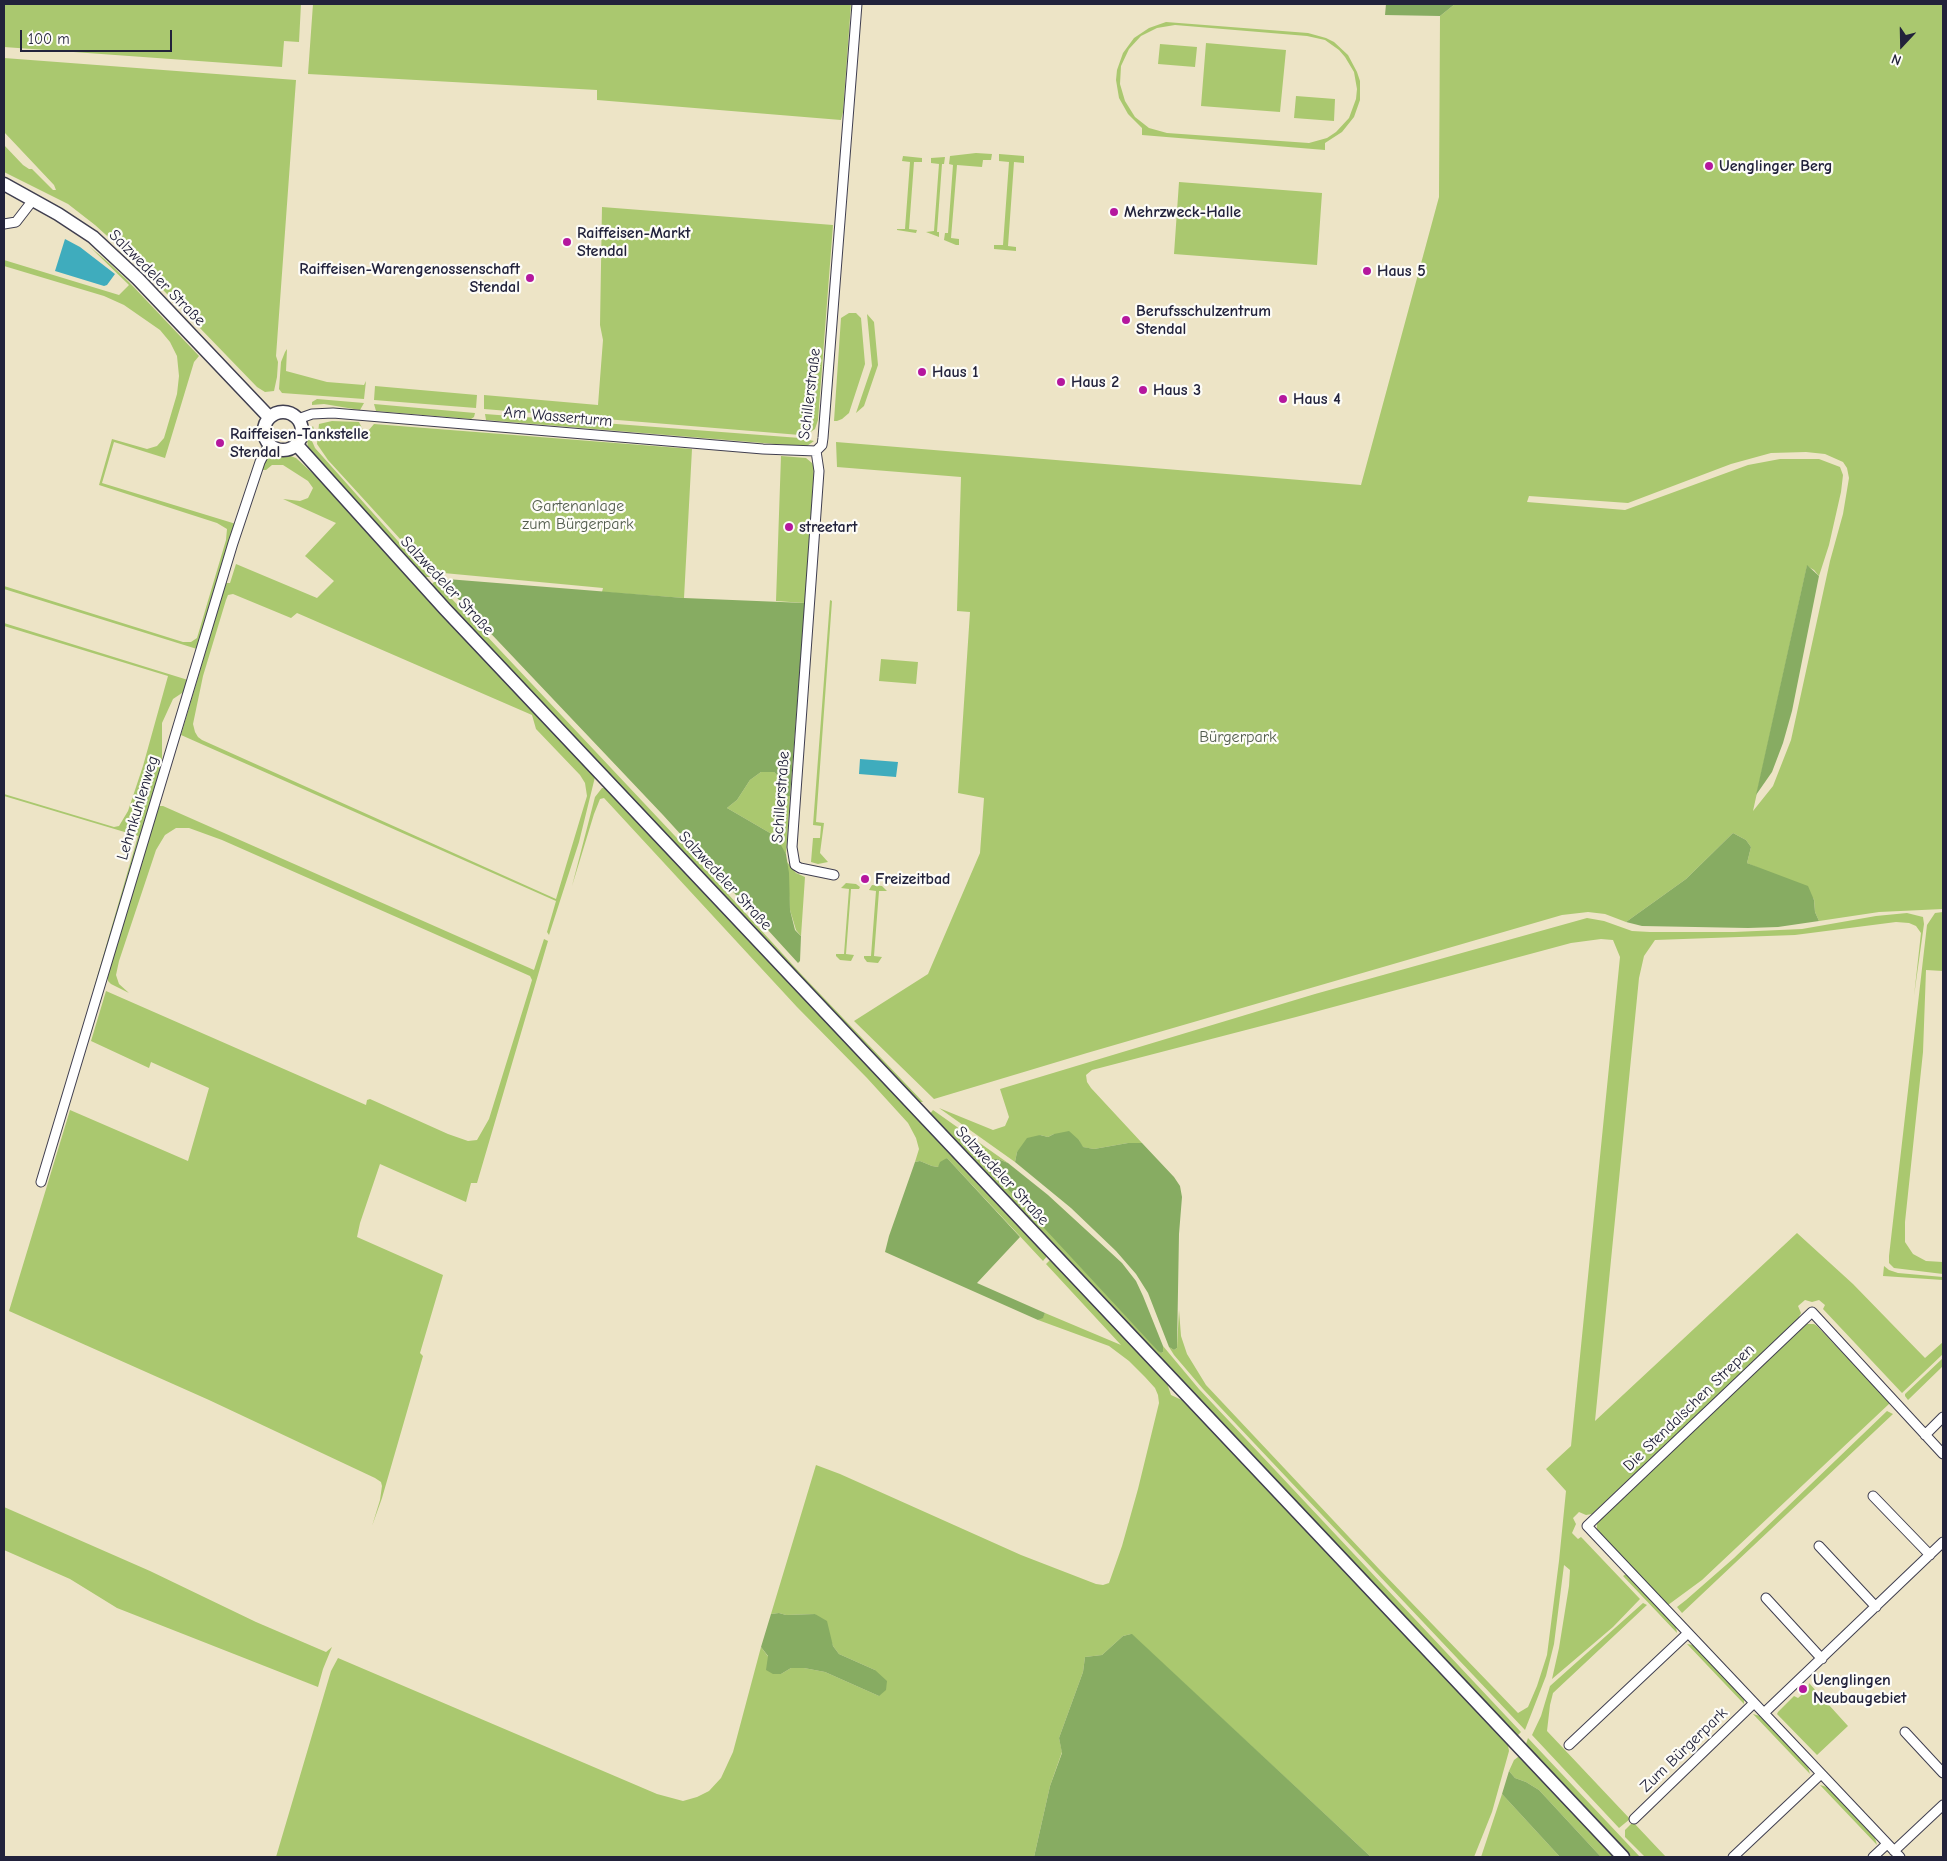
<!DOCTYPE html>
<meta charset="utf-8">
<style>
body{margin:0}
#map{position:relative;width:1947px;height:1861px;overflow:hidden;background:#ede4c6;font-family:"Comic Neue",sans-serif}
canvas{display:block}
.frame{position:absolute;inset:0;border:5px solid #22223b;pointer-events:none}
.north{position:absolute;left:1877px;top:20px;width:50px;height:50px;-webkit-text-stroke:4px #fdfcf7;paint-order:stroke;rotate:201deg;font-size:14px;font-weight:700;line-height:20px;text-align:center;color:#22223b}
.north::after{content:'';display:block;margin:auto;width:18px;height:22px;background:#22223b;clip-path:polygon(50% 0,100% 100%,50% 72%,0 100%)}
.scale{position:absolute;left:20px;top:30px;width:152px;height:22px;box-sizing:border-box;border:2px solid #22223b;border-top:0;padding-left:6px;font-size:15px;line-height:18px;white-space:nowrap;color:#22223b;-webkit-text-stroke:4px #fdfcf7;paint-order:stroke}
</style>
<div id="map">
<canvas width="1947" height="1861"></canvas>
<div class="frame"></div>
<div class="north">N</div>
<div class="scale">100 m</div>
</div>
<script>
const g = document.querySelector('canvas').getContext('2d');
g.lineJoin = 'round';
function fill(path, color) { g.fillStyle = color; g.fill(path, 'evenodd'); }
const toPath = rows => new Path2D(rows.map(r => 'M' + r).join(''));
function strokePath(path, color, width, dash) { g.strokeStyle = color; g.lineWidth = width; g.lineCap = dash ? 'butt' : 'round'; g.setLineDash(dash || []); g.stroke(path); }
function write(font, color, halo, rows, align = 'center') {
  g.font = font + ' "Comic Neue",sans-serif'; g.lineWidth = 4.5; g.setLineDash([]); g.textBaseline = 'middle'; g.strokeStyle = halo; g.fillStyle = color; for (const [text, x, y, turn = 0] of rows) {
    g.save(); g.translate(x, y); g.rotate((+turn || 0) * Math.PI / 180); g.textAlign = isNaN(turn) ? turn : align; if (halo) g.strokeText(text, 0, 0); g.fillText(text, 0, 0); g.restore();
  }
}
fill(toPath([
 [4,4,301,4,299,42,284,41,282,67,4,47],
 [313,4,851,4,843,112,841,120,597,100,597,90,308,74],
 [1455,4,1943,4,1943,909,1879,912,1819,921,1815,912,1814,899,1763,870,1747,863,1751,847,1746,840,1733,833,1686,879,1626,922,1605,914,1588,912,1562,915,1087,1053,934,1099,854,1021,928,974,980,853,984,798,958,793,970,612,957,611,961,477,837,467,836,442,1361,485,1439,197,1440,16],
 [1806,452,1825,454,1843,462,1847,468,1849,478,1843,514,1830,561,1791,740,1773,786,1753,811,1807,566,1814,570,1819,576,1829,545,1841,492,1843,475,1840,467,1819,459,1780,459,1748,465,1625,510,1527,502,1529,496,1628,503,1731,464,1771,453],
 [1166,22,1308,33,1326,38,1334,42,1348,55,1357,72,1360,81,1360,100,1354,117,1342,132,1325,143,1325,150,1142,135,1142,128,1128,114,1119,98,1116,80,1117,70,1123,53,1134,38,1149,28],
 [1175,25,1307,36,1325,40,1339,50,1345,57,1354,72,1357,89,1356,99,1349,118,1336,132,1327,138,1309,143,1167,133,1149,128,1135,117,1125,101,1120,84,1121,66,1129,49,1141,36,1157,28],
 [1206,43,1286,50,1280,112,1201,106],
 [1160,44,1197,47,1195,67,1158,64],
 [4,58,296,80,276,356,278,362,277,377,274,391,265,392,257,387,137,263,95,225,68,204,4,172,4,145,23,165,29,169,32,169,53,190,56,190,54,185,4,132],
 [1296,96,1335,99,1334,121,1294,118],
 [976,153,992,154,991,160,983,160,982,167,957,165,951,238,959,239,959,245,956,245,944,240,945,233,948,233,953,165,949,164,950,156],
 [999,154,1024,156,1024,163,1014,162,1008,246,1016,247,1016,251,994,249,994,245,1003,245,1009,162,999,161],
 [903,156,922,158,922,162,914,162,909,229,917,230,916,233,897,230,897,229,905,229,910,162,902,161],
 [945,157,944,164,942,164,937,232,939,232,939,237,926,232,934,231,939,164,931,163,931,158],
 [1179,182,1322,193,1317,265,1174,254],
 [602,207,833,225,818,420,815,429,809,433,800,435,484,409,484,395,598,405,603,340,600,325],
 [89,246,110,264,128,281,199,356,194,362,165,458,114,442,102,483,236,524,197,649,4,589,4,586,183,642,191,642,197,638,226,540,227,529,217,523,99,485,112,439,147,449,157,446,164,438,177,394,179,376,177,356,170,342,160,330,124,305,104,296,4,266,4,260,119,295,129,285],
 [849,313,856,313,861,318,865,364,849,413,842,419,837,421,834,421,841,318],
 [867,314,874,322,878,365,864,406,856,413,872,366],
 [287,349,286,371,327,382,364,385,366,381,364,399,282,393,279,389,281,362,285,352],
 [375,386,477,395,476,408,374,400],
 [317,399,364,403,360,410,324,404,312,405,312,402],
 [374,404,475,413,474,417,471,419,376,411],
 [485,414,800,438,814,441,807,446,799,446,486,420],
 [332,421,359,422,364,432,368,431,374,424,692,449,684,598,602,592,603,588,433,572,435,575,433,575,328,460,317,444,319,424],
 [313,426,314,429,312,441,315,448,430,577,424,577,308,447,306,434],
 [276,454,285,454,296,458,321,481,595,777,579,842,549,935,547,932,556,901,181,735,226,583,230,583,236,564,317,598,334,581,305,556,336,523,283,499,300,501,308,498,313,488,308,481,283,465,272,465,266,470,263,470,262,468,265,460,268,456],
 [233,594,291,618,297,613,532,715,536,729,580,775,585,783,587,796,556,899,202,740,198,737,195,732,193,724,203,676,226,600,228,595],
 [781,456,806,458,812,463,814,467,805,603,776,601],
 [435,581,675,836,801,974,923,1102,916,1102,431,585],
 [830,600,832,601,816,822,824,823,820,853,828,862,818,864,811,862,813,838,820,838,821,826,813,825],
 [4,623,188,680,185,691,173,699,162,723,162,766,95,992,93,991,138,836,4,796,4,794,114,827,119,826,128,811,143,766,168,676,4,626],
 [881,659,918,662,916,684,879,681],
 [761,772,774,772,778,776,783,793,788,796,790,796,786,854,770,833,727,808,737,800,750,780],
 [602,788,607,788,1048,1255,1043,1261,947,1158,938,1167,932,1166,920,1161,915,1162,919,1149,916,1138,908,1123,867,1078,797,1007,604,798,600,799,594,814,572,886,595,797],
 [158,806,163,806,534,970,544,939,548,941,477,1183,471,1183,466,1202,380,1164,360,1223,357,1237,443,1275,420,1353,423,1356,382,1498,372,1526,380,1500,382,1486,381,1482,375,1478,209,1400,9,1311,70,1110,188,1161,209,1088,151,1062,149,1068,91,1041,106,991,366,1105,367,1100,370,1099,448,1134,468,1141,477,1140,489,1119,529,990,532,980,530,976,222,840,189,828,176,828,165,835,156,850,119,961,116,975,119,984,129,993,111,984,108,981,108,974],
 [787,862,796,873,805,877,801,936,796,930,790,910],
 [846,883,856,884,860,887,859,889,851,889,846,954,854,955,851,961,840,960,836,956,836,954,844,954,849,889,841,888],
 [872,885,882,886,887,891,879,891,874,956,882,957,878,963,867,962,864,958,864,956,871,956,876,891,869,890],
 [1943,912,1943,971,1926,970,1923,1052,1905,1222,1905,1242,1913,1254,1926,1261,1943,1262,1943,1274,1894,1268,1889,1263,1889,1256,1927,925,1935,913],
 [1907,913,1923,917,1924,924,1914,996,1921,933,1916,926,1909,923,1896,922,1795,935,1655,940,1644,956,1639,978,1595,1421,1797,1233,1853,1284,1925,1358,1943,1342,1943,1354,1902,1393,1823,1309,1825,1305,1819,1300,1812,1302,1805,1300,1798,1306,1801,1313,1797,1321,1592,1514,1586,1515,1579,1512,1573,1518,1576,1524,1572,1533,1578,1539,1581,1537,1583,1539,1640,1599,1613,1627,1552,1679,1559,1648,1569,1586,1570,1570,1564,1565,1554,1644,1546,1676,1525,1730,1203,1389,1174,1355,1169,1347,1174,1350,1177,1348,1179,1310,1181,1336,1187,1354,1206,1385,1380,1570,1518,1713,1528,1707,1537,1686,1547,1655,1559,1561,1566,1491,1546,1469,1571,1446,1620,957,1613,940,1601,939,1571,943,1296,1017,1092,1070,1086,1075,1087,1082,1091,1088,1142,1143,1128,1143,1094,1149,1082,1147,1079,1140,1054,1134,1048,1137,1040,1135,1017,1152,1015,1162,939,1108,993,1130,1005,1126,1009,1117,1000,1089,1315,994,1587,918,1604,921,1632,931,1650,932,1734,932,1802,929,1876,916],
 [933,1110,1008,1163,998,1159,991,1169,1161,1353,1163,1352,1163,1346,1199,1389,1521,1732,1518,1735,1514,1735,929,1115],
 [1051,1259,1167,1383,1171,1395,1186,1402,1193,1408,1505,1740,1508,1745,1509,1751,1492,1812,1474,1857,1371,1857,1131,1634,1123,1636,1102,1655,1085,1657,1083,1672,1059,1738,1062,1752,1050,1786,1034,1857,276,1857,331,1671,338,1658,657,1794,683,1801,697,1797,709,1791,721,1778,733,1752,761,1647,781,1674,791,1668,804,1668,825,1672,879,1696,875,1670,839,1654,833,1646,830,1638,815,1614,786,1615,779,1613,771,1614,816,1465,840,1474,1021,1555,1096,1584,1103,1585,1109,1583,1122,1546,1138,1489,1159,1403,1158,1395,1155,1388,1145,1377,1129,1361,1109,1346,1038,1320,1043,1317,1045,1313,1121,1345,1046,1264],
 [1884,1266,1889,1270,1898,1273,1943,1277,1943,1280,1883,1276],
 [1807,1324,1814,1324,1817,1326,1890,1403,1702,1580,1668,1605,1598,1532,1597,1529,1597,1522],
 [1943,1358,1943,1366,1908,1400,1905,1396,1905,1394],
 [1887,1411,1893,1414,1682,1613,1677,1607,1686,1600,1734,1558],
 [4,1507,150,1571,256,1622,326,1652,332,1647,323,1669,318,1687,117,1608,70,1579,4,1550],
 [1626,1574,1676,1627,1677,1633,1623,1576],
 [1643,1603,1647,1605,1553,1693,1550,1705,1547,1731,1630,1819,1619,1828,1532,1735,1541,1716,1550,1686],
 [1687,1644,1693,1645,1744,1699,1744,1704],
 [1809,1683,1848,1726,1817,1755,1777,1714,1778,1712,1794,1696,1798,1698,1808,1689],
 [1753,1714,1760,1716,1808,1767,1810,1774],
 [1528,1738,1640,1857,1629,1857,1525,1747],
 [1518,1757,1521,1757,1615,1857,1601,1857,1539,1790,1526,1782,1515,1778,1509,1771,1514,1760],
 [1820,1785,1827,1787,1875,1838,1877,1845],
 [1502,1794,1560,1857,1481,1857],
 [1633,1822,1666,1857,1645,1857,1625,1837,1625,1830]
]), '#aac86f');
fill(toPath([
 [1386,4,1455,4,1440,16,1385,15],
 [1807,565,1819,576,1792,711,1783,743,1772,772,1756,795],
 [447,579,684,598,805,603,790,796,788,796,783,793,778,776,774,772,761,772,750,780,737,800,727,808,770,833,778,840,786,854,789,873,790,910,795,930,801,936,800,961,798,963,663,815,442,582],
 [1733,833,1746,840,1751,847,1747,863,1808,886,1814,900,1815,912,1819,921,1778,927,1748,928,1642,926,1626,922,1686,879],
 [1069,1131,1079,1140,1083,1147,1094,1149,1128,1143,1142,1143,1174,1177,1180,1186,1182,1197,1179,1234,1177,1348,1174,1350,1169,1347,1148,1293,1136,1274,1116,1251,1071,1208,1015,1162,1017,1152,1027,1138,1040,1135,1048,1137,1054,1134],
 [947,1158,1020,1237,977,1283,1045,1313,1043,1318,1038,1320,885,1252,889,1236,915,1162,920,1161,932,1166,938,1167,940,1162],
 [991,1159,998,1159,1008,1163,1048,1195,1122,1263,1136,1281,1143,1296,1163,1346,1163,1352,1161,1353,1158,1351,1007,1188,990,1169],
 [779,1613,786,1615,815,1614,827,1621,833,1646,839,1654,875,1670,887,1681,886,1690,879,1696,825,1672,804,1668,791,1668,781,1674,773,1674,766,1670,768,1656,761,1647,771,1614],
 [1131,1634,1132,1634,1371,1857,1034,1857,1050,1786,1062,1753,1059,1738,1083,1672,1085,1657,1102,1655,1123,1636],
 [1509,1771,1515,1778,1526,1782,1539,1790,1601,1857,1560,1857,1502,1794]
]), '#87ac62');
fill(toPath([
 [65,239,80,247,115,274,107,285,104,286,55,271],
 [860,759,898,762,896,777,859,774]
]), '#3facbd');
const street = toPath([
 [4,224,16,222,33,200],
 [298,419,312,414,333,413,763,449,816,451],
 [816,451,819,471,792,847,795,865,800,868,834,875],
 [816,451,822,445,823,438,857,4],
 [41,1182,233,543,260,462,269,444],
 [1925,1435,1943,1417],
 [1873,1496,1930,1555],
 [1819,1546,1876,1607],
 [1766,1598,1822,1659],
 [1764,1713,1943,1542],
 [1905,1732,1943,1773],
 [1569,1745,1688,1633],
 [1634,1819,1754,1703],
 [1894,1851,1943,1805],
 [1733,1857,1821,1774],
 [1873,1857,1887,1844],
 [1900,1857,1587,1526,1812,1312,1943,1454]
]);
const secondary = toPath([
 [4,184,58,214,93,237,138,279,269,417],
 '264 431a19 19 0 1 1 38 0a19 19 0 1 1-38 0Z',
 [296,444,445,609,1623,1857]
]);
strokePath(street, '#403f50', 11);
strokePath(secondary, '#403f50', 15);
strokePath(street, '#fff', 9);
strokePath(secondary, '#fff', 12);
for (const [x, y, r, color] of [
 [1709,166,5,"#b5179e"],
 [1114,212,5,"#b5179e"],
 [567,242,5,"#b5179e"],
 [1367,271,5,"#b5179e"],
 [530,278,5,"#b5179e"],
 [1126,320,5,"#b5179e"],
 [922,372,5,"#b5179e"],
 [1061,382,5,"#b5179e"],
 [1143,390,5,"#b5179e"],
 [1283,399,5,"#b5179e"],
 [220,443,5,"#b5179e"],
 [789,527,5,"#b5179e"],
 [865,879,5,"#b5179e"],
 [1803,1689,5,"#b5179e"]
]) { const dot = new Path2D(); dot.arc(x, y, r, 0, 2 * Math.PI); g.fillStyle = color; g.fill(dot); strokePath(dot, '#fdfcf7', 2); }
write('bold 16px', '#22223b', '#fdfcf7', [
 ["Uenglinger Berg",1719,166],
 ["Mehrzweck-Halle",1124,212],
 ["Raiffeisen-Markt",577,233],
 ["Stendal",577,251],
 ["Raiffeisen-Warengenossenschaft",520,269,"right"],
 ["Stendal",520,287,"right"],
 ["Haus 5",1377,271],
 ["Berufsschulzentrum",1136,311],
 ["Stendal",1136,329],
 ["Haus 1",932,372],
 ["Haus 2",1071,382],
 ["Haus 3",1153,390],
 ["Haus 4",1293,399],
 ["Raiffeisen-Tankstelle",230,434],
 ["Stendal",230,452],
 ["streetart",799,527],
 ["Freizeitbad",875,879],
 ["Uenglingen",1813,1680],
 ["Neubaugebiet",1813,1698]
], 'left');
write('16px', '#22223b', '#fdfcf7', [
 ["Salzwedeler Straße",157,278,45],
 ["Schillerstraße",810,394,-83],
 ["Am Wasserturm",558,417,5],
 ["Salzwedeler Straße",447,586,47],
 ["Schillerstraße",781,797,-86],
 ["Lehmkuhlenweg",138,808,-73],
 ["Salzwedeler Straße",725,881,47],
 ["Salzwedeler Straße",1002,1176,47],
 ["Die Stendalschen Strepen",1689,1408,-44],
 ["Zum Bürgerpark",1684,1750,-44]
]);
write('16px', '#525c4d', '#fdfcf7', [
 ["Gartenanlage",578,506],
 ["zum Bürgerpark",578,524],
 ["Bürgerpark",1238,737]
]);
</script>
